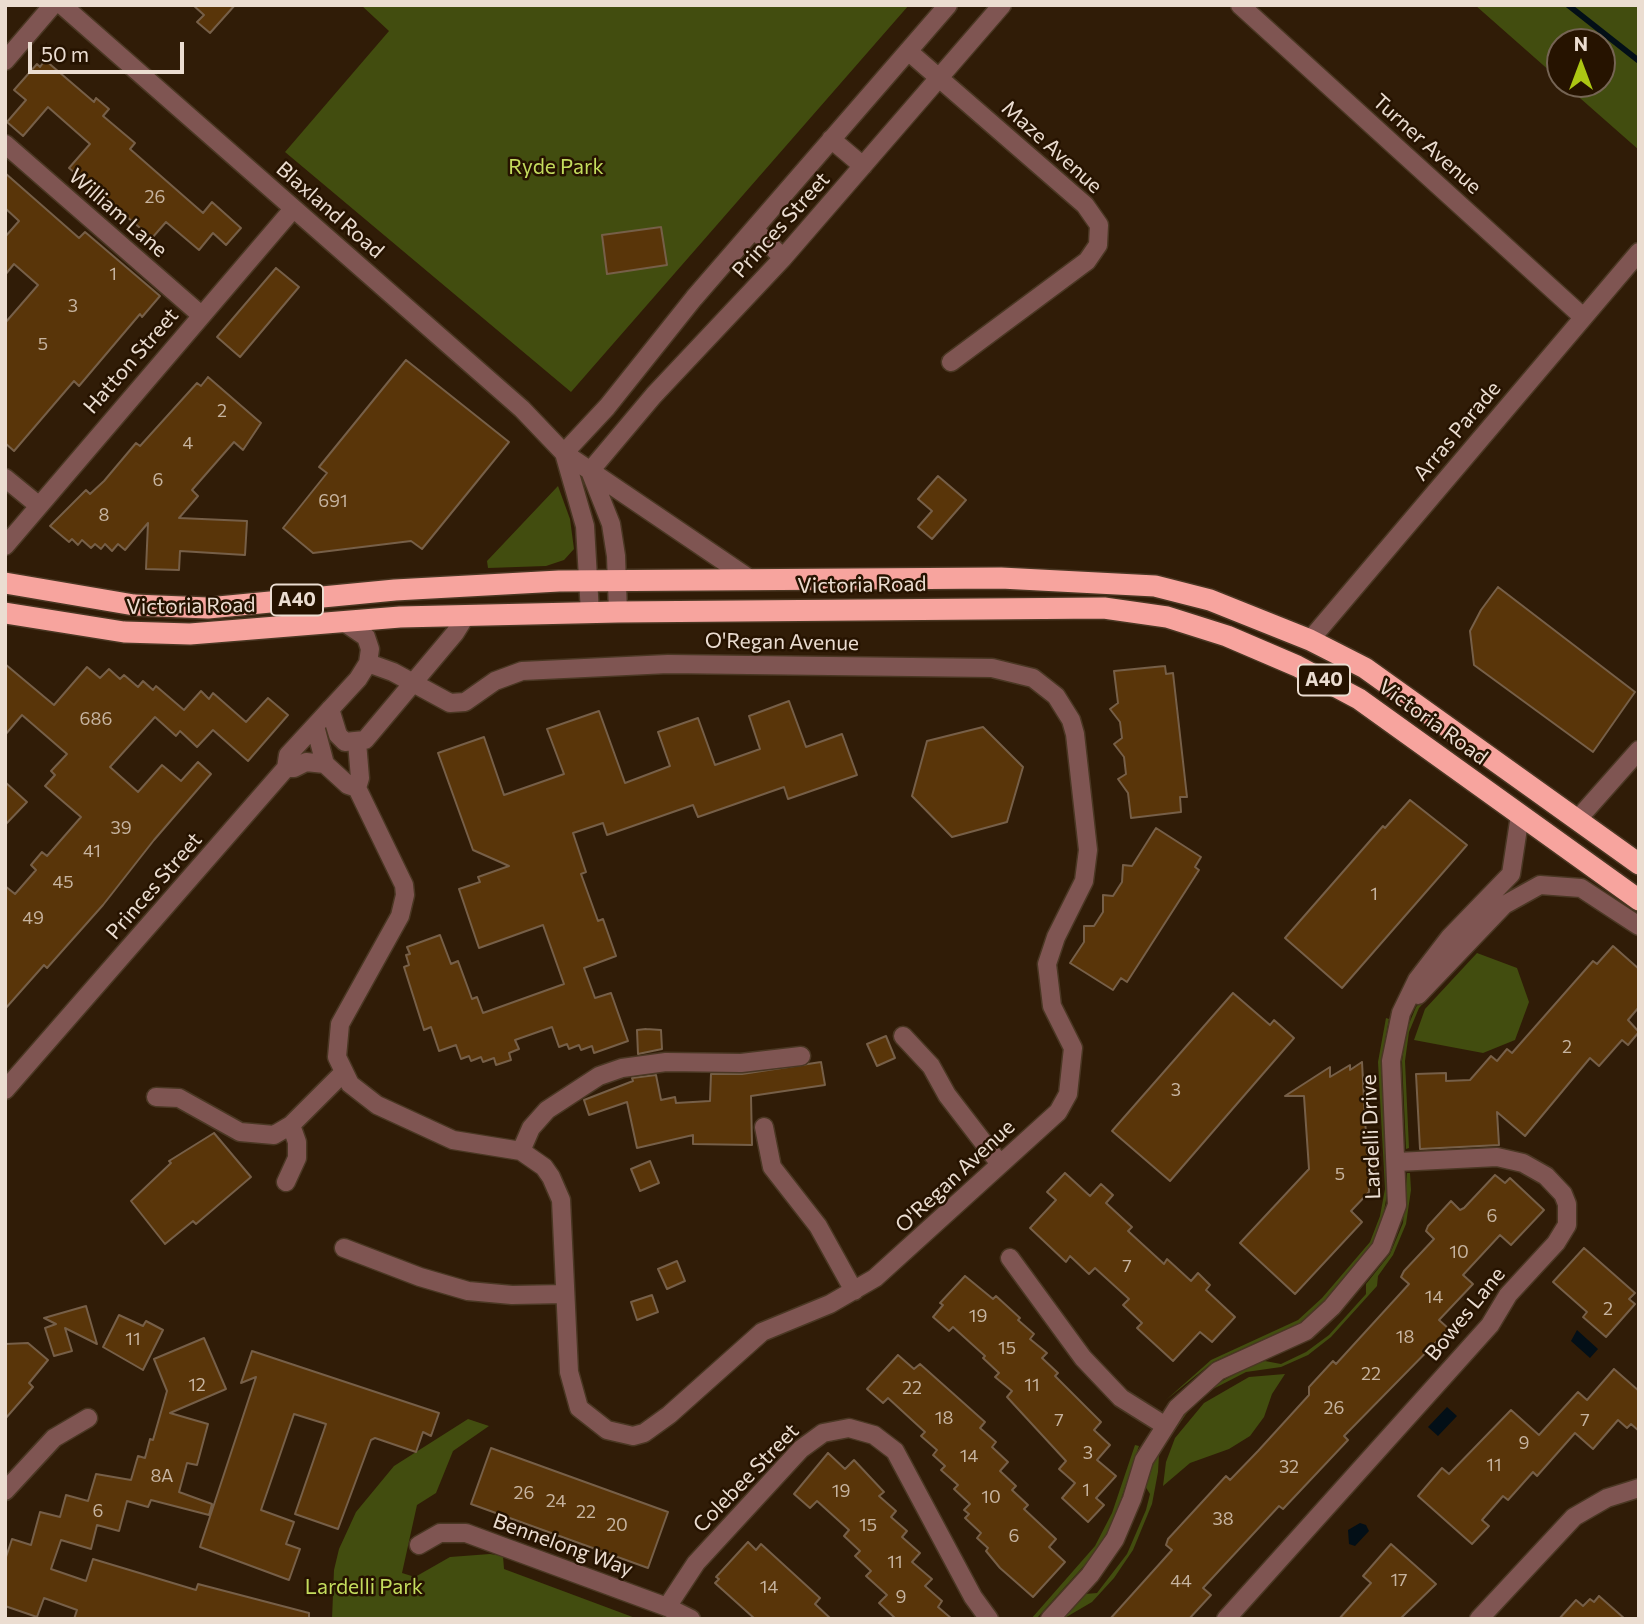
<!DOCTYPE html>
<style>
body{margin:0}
#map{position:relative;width:1644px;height:1624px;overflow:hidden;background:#301c07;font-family:Commissioner,sans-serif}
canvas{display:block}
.frame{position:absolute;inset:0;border:7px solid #ebddd1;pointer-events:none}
.north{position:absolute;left:1546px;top:28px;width:70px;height:70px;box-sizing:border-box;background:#261300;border:2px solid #756454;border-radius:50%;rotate:0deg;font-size:19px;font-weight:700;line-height:28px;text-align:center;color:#ebddd1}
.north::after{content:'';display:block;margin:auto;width:24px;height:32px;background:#acc613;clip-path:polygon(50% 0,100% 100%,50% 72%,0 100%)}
.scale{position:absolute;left:28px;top:42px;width:156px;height:32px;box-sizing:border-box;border:4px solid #ebddd1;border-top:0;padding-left:9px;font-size:21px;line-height:24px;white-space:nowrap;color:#ebddd1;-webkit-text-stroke:5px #261300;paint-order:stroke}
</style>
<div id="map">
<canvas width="1644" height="1624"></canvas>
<div class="frame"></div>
<div class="north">N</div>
<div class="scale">50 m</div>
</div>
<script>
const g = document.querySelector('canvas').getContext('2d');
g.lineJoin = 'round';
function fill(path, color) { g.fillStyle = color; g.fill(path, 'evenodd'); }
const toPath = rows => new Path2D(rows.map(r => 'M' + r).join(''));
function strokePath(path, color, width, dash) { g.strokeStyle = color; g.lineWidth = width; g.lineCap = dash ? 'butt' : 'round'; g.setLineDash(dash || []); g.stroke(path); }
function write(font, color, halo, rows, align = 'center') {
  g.font = font + ' Commissioner,sans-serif'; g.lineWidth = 5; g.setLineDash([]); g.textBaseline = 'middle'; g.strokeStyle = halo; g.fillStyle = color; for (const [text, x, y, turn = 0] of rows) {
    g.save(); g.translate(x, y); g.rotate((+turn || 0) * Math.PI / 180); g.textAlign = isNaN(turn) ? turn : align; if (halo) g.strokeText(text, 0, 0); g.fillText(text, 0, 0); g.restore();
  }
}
fill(toPath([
 [361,5,909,5,571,392,285,152,389,31],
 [1475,5,1639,5,1639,150,1564,84,1602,84,1602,42,1560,42,1560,80],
 [558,486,570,519,574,549,564,560,546,566,488,568,487,561],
 [1542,893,1514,909,1487,933,1419,1008,1409,1032,1405,1061,1409,1148,1406,1149,1402,1061,1406,1031,1416,1007,1512,907],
 [1477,953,1517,968,1529,1002,1515,1040,1483,1053,1414,1040,1425,1009],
 [1386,1018,1389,1019,1381,1063,1388,1189,1383,1217,1372,1244,1325,1300,1300,1323,1213,1362,1166,1400,1211,1360,1298,1320,1322,1298,1370,1242,1380,1216,1385,1189,1378,1062],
 [1407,1173,1410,1173,1411,1190,1406,1224,1393,1255,1378,1276,1377,1286,1331,1337,1308,1355,1281,1367,1246,1372,1213,1389,1189,1410,1162,1449,1159,1448,1176,1420,1211,1387,1252,1365,1265,1361,1281,1364,1306,1352,1329,1335,1366,1294,1366,1284,1390,1254,1403,1223],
 [1285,1374,1272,1394,1264,1417,1250,1436,1229,1449,1190,1463,1163,1486,1166,1462,1175,1438,1204,1403,1249,1377],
 [468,1419,489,1426,453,1451,436,1493,417,1505,402,1573,415,1577,450,1557,490,1554,503,1556,504,1569,638,1619,332,1619,334,1570,339,1549,356,1512,394,1466],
 [1135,1445,1139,1446,1116,1514,1099,1549,1037,1618,1031,1619,1095,1546,1112,1513],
 [1157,1454,1159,1455,1158,1472,1152,1504,1133,1550,1114,1578,1092,1602,1063,1619,1085,1594,1097,1593,1127,1554,1146,1510,1150,1494,1145,1486]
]), '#424d0f');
fill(toPath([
 [1577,1330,1598,1349,1590,1358,1571,1341],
 [1447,1407,1457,1416,1438,1436,1428,1427],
 [1360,1523,1366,1525,1369,1531,1355,1546,1349,1544,1348,1530]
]), '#030f17');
strokePath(toPath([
 [1568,5,1639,61]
]), '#030f17', 6);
const building = toPath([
 [193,5,235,5,210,33,197,22,204,15,193,5],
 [45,60,94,102,96,98,109,109,103,116,135,143,130,149,203,213,212,202,241,228,226,245,213,233,199,250,166,222,152,238,69,168,90,144,48,107,23,136,7,122,26,100,14,90,37,64,40,67,45,60],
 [5,173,79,238,85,232,160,296,142,317,140,314,79,386,74,381,14,451,5,443,5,323,38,285,14,264,5,275,5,237,19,221,5,208,5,173],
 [661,227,667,265,607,274,602,235,661,227],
 [276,268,299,287,240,357,217,337,276,268],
 [406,360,509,442,422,549,411,541,313,553,283,528,327,473,319,467,406,360],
 [208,377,261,423,243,450,234,442,192,490,198,496,179,518,247,521,245,555,180,551,179,570,146,569,148,523,125,550,118,544,112,551,105,544,101,549,95,544,91,548,82,540,78,545,72,539,69,542,50,526,86,490,90,494,104,481,136,443,140,446,197,383,201,386,208,377],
 [938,476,966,500,932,539,918,527,932,511,918,499,938,476],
 [1498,587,1635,692,1593,752,1474,665,1470,631,1481,610,1498,587],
 [5,664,54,705,87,667,100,678,109,669,120,679,124,675,138,687,143,681,153,690,156,686,184,710,201,691,209,699,213,693,246,722,268,698,288,715,248,761,213,730,197,747,180,731,176,736,155,717,110,767,138,792,162,765,181,781,198,762,211,774,154,840,103,905,47,968,44,965,5,1009,5,886,15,894,36,870,31,865,42,852,47,856,81,817,45,786,55,775,51,771,67,754,22,715,5,735,5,664],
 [1165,666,1166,674,1173,673,1187,797,1180,797,1181,812,1131,818,1128,793,1118,779,1126,774,1124,757,1114,744,1122,738,1120,722,1110,709,1118,703,1114,671,1165,666],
 [789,701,806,747,842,734,857,775,788,799,784,787,698,817,693,805,607,835,603,823,573,833,586,872,581,874,598,921,603,919,616,956,584,968,595,998,611,993,628,1041,594,1053,592,1046,581,1050,579,1045,569,1049,567,1044,559,1047,552,1027,515,1040,519,1049,509,1053,511,1060,496,1065,494,1058,483,1062,481,1057,471,1061,469,1056,461,1059,456,1045,439,1051,431,1027,424,1030,404,967,409,965,406,955,410,954,407,947,440,935,451,964,458,961,472,999,477,997,483,1013,564,984,543,925,479,948,459,889,480,882,478,877,509,866,473,850,438,753,484,737,504,795,564,774,547,729,599,711,625,783,670,766,658,732,698,718,715,765,760,749,749,716,789,701],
 [983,727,1023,767,1007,822,952,837,912,796,927,741,983,727],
 [5,782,27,802,5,825,5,782],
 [1410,800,1467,845,1342,988,1285,938,1383,826,1385,828,1410,800],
 [1156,828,1201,857,1195,867,1199,870,1127,982,1121,978,1113,990,1070,963,1084,942,1084,926,1094,926,1103,912,1103,895,1113,896,1122,882,1123,865,1132,866,1156,828],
 [1613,946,1639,969,1639,1007,1628,1020,1639,1032,1628,1045,1622,1040,1599,1066,1590,1058,1525,1136,1497,1112,1499,1145,1420,1149,1416,1074,1446,1073,1446,1081,1470,1080,1491,1056,1497,1061,1507,1049,1512,1053,1593,961,1597,964,1613,946],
 [1233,993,1270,1025,1274,1020,1294,1038,1170,1181,1112,1131,1233,993],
 [646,1029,661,1030,662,1049,638,1054,637,1030,646,1029],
 [886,1036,895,1058,877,1066,867,1044,886,1036],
 [821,1062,825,1085,751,1096,752,1145,693,1144,693,1135,637,1148,627,1102,589,1115,584,1100,633,1081,632,1078,656,1075,661,1100,675,1097,676,1103,710,1101,711,1074,742,1074,821,1062],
 [1362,1062,1367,1154,1375,1154,1376,1179,1369,1179,1369,1192,1351,1211,1362,1222,1295,1294,1240,1243,1309,1169,1304,1096,1285,1096,1330,1067,1330,1077,1350,1065,1350,1070,1362,1062],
 [214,1133,251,1177,196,1224,193,1221,165,1244,131,1201,171,1163,169,1161,214,1133],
 [650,1161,659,1183,640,1191,631,1169,650,1161],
 [1065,1173,1090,1196,1101,1184,1113,1195,1106,1203,1132,1227,1128,1231,1164,1264,1167,1259,1191,1281,1198,1273,1210,1285,1206,1290,1235,1317,1212,1342,1200,1332,1173,1361,1137,1328,1142,1323,1123,1305,1129,1299,1095,1268,1089,1274,1070,1256,1066,1262,1030,1228,1056,1200,1047,1192,1065,1173],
 [1495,1175,1505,1183,1510,1178,1544,1210,1511,1245,1500,1235,1463,1275,1473,1284,1439,1320,1449,1329,1344,1436,1348,1440,1283,1509,1279,1506,1203,1588,1211,1595,1189,1619,1110,1619,1172,1550,1166,1545,1168,1539,1226,1476,1230,1480,1258,1451,1309,1395,1309,1387,1333,1361,1336,1364,1409,1284,1401,1277,1404,1271,1434,1239,1426,1231,1428,1226,1451,1201,1460,1210,1464,1208,1495,1175],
 [1584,1248,1635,1293,1629,1299,1635,1304,1606,1337,1583,1317,1587,1312,1553,1282,1584,1248],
 [677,1261,685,1281,667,1289,658,1269,677,1261],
 [965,1276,993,1299,996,1296,1020,1318,1018,1320,1034,1334,1030,1339,1047,1353,1042,1358,1058,1373,1055,1376,1101,1422,1094,1430,1110,1445,1097,1460,1116,1476,1096,1498,1104,1505,1088,1522,1062,1498,1075,1483,1059,1469,1066,1461,1007,1397,1012,1391,995,1377,999,1373,983,1358,985,1356,953,1327,949,1331,933,1317,943,1305,940,1303,965,1276],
 [652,1295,658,1312,637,1320,631,1302,652,1295],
 [86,1306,97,1344,65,1328,72,1351,54,1356,45,1328,56,1324,44,1318,86,1306],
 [119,1315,143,1326,146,1321,163,1330,143,1370,103,1347,119,1315],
 [204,1338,226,1389,170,1413,208,1424,197,1465,187,1463,179,1492,212,1504,209,1515,151,1500,148,1507,127,1501,119,1531,97,1525,91,1549,61,1540,51,1569,86,1581,93,1559,196,1590,198,1584,309,1613,309,1619,74,1619,77,1610,44,1598,37,1617,5,1606,5,1560,12,1539,31,1545,40,1512,60,1517,66,1495,88,1501,96,1474,131,1480,138,1456,145,1458,150,1439,153,1440,167,1391,154,1359,204,1338],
 [28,1343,48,1360,29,1383,33,1387,5,1419,5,1344,28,1343],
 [252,1351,439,1413,431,1436,423,1432,416,1452,375,1438,371,1440,338,1529,295,1514,326,1424,294,1414,261,1510,294,1522,286,1544,300,1549,289,1580,200,1547,256,1377,241,1383,252,1351],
 [898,1355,914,1369,920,1364,985,1422,980,1428,996,1442,992,1447,1008,1462,1000,1471,1016,1486,1012,1490,1028,1505,1024,1509,1056,1539,1049,1547,1065,1562,1033,1597,1000,1568,986,1551,988,1548,977,1538,981,1533,965,1518,969,1514,964,1510,970,1504,954,1489,958,1485,941,1470,945,1466,933,1455,937,1450,921,1436,925,1432,888,1398,883,1403,867,1389,898,1355],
 [1614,1369,1639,1391,1639,1431,1631,1424,1627,1428,1618,1420,1593,1449,1575,1433,1537,1476,1533,1472,1508,1500,1503,1496,1482,1520,1489,1526,1472,1544,1418,1496,1442,1468,1449,1474,1511,1410,1539,1435,1578,1392,1587,1400,1614,1369],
 [491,1448,668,1512,648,1568,471,1504,491,1448],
 [828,1453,845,1469,854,1460,884,1492,879,1496,896,1511,891,1517,907,1531,902,1537,920,1553,912,1562,932,1579,925,1586,942,1601,938,1607,952,1619,896,1619,879,1603,887,1595,866,1576,871,1571,855,1556,860,1551,844,1536,849,1530,817,1501,810,1508,794,1494,828,1453],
 [748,1542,756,1550,761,1544,820,1598,815,1604,831,1619,755,1619,715,1583,719,1579,716,1577,748,1542],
 [1391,1544,1436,1584,1400,1619,1339,1619,1371,1583,1363,1576,1391,1544],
 [1599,1596,1625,1619,1559,1619,1576,1600,1583,1606,1590,1599,1594,1602,1599,1596]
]);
fill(building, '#593509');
strokePath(building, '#765f48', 2);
const minor = toPath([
 [62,5,522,409,564,453,747,577],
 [1240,5,1583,317],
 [908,51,1085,205,1099,225,1098,245,1087,261,951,362],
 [5,61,53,5],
 [831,139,863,166],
 [5,144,201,315],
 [754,229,783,258],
 [564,453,607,407,694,298,948,5],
 [564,453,585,526,590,613],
 [5,478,38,505],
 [5,546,293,209],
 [618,612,616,556,611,524,590,471,654,395,783,258,1002,5],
 [1310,640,1639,252],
 [330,709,338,735,345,742,365,740,455,633,465,617],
 [315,726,325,764],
 [357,742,360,778,357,788,404,885,405,895,400,916,340,1024,337,1057,350,1084,377,1105,453,1140,521,1151,544,1167,551,1177,561,1200,569,1372,579,1408,607,1430,633,1436,644,1433,669,1415,762,1332,830,1304,875,1278,1058,1112,1068,1094,1073,1048,1052,1006,1047,964,1056,937,1084,881,1088,850,1075,734,1071,720,1056,696,1033,678,992,668,668,664,522,671,495,681,465,702,450,703,393,672,368,663],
 [286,768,294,768,306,762,325,764,348,785,357,788],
 [1577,820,1639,750],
 [1418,995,1504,905,1540,885,1581,888,1639,926],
 [903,1036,931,1066,947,1095,1000,1164],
 [5,1090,286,768,288,755,358,679,368,663,370,649,366,637,344,622],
 [156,1097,179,1098,240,1132,274,1135,291,1125,343,1073],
 [764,1127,772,1167,818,1226,854,1291],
 [521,1151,531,1128,547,1110,599,1076,622,1068,666,1062,741,1063,801,1056],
 [286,1182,297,1158,297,1142,291,1125],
 [344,1248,420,1277,468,1291,512,1295,565,1294],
 [1010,1258,1083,1358,1121,1398,1164,1425],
 [5,1491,54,1438,88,1418],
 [419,1545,440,1533,466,1533,667,1607,691,1619],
 [667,1607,696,1563,801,1449,823,1433,849,1428,874,1435,895,1451,973,1597,989,1619],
 [1050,1619,1090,1575,1115,1539,1132,1499,1144,1460,1177,1408,1218,1371,1306,1331,1332,1307,1381,1248,1397,1205,1391,1061,1401,1013,1417,980,1450,937,1511,874,1520,815],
 [1226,1619,1490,1325,1508,1295,1556,1243,1567,1225,1567,1204,1563,1194,1546,1176,1523,1163,1497,1157,1397,1162],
 [1479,1619,1574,1517,1607,1498,1639,1488]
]);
const highway = toPath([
 [5,583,134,605,208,608,395,590,559,581,1001,578,1155,586,1210,600,1310,640,1365,668,1639,864],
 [5,613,124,632,190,634,400,617,618,612,1104,608,1167,617,1227,636,1297,666,1359,699,1639,900]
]);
strokePath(minor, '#4a3723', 21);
strokePath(highway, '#4a3723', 24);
strokePath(minor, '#7f5552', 18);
strokePath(highway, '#f7a49e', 21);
write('18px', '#c6b39f', null, [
 ["26",155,197],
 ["1",113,274],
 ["3",73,306],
 ["5",43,344],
 ["2",222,411],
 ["4",188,443],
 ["6",158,480],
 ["691",333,501],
 ["8",104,515],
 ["686",96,719],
 ["39",121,828],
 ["41",92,851],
 ["45",63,882],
 ["1",1374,894],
 ["49",33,918],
 ["2",1567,1047],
 ["3",1176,1090],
 ["5",1340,1174],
 ["6",1492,1216],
 ["10",1459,1252],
 ["7",1127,1266],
 ["14",1434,1297],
 ["2",1608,1309],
 ["19",978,1316],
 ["18",1405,1337],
 ["11",133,1339],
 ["15",1007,1348],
 ["22",1371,1374],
 ["12",197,1385],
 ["11",1032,1385],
 ["22",912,1388],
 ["26",1334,1408],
 ["18",944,1418],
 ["7",1059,1420],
 ["7",1585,1420],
 ["9",1524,1443],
 ["3",1088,1453],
 ["14",969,1456],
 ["11",1494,1465],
 ["32",1289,1467],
 ["8A",162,1476],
 ["1",1086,1490],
 ["19",841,1491],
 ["26",524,1493],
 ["10",991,1497],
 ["24",556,1501],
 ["6",98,1511],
 ["22",586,1512],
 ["38",1223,1519],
 ["20",617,1525],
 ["15",868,1525],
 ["6",1014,1536],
 ["11",895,1562],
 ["17",1399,1580],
 ["44",1181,1581],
 ["14",769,1587],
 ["9",901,1597]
]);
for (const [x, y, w] of [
 [297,600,52],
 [1324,680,52]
]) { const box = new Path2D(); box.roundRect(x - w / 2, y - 15.5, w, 31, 5); g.fillStyle = '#261300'; g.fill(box); strokePath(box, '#ebddd1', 2); }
write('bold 19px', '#ebddd1', null, [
 ["A40",297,600],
 ["A40",1324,680]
]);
write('21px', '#ebddd1', '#261300', [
 ["Turner Avenue",1427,144,42],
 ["Maze Avenue",1052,147,42],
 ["Blaxland Road",330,210,41],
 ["William Lane",118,213,41],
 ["Princes Street",781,225,-48],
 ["Hatton Street",131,361,-49],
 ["Arras Parade",1457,431,-50],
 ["Victoria Road",862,585,-1],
 ["Victoria Road",191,606,-1],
 ["O'Regan Avenue",782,642,1],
 ["Victoria Road",1433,722,36],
 ["Princes Street",154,886,-49],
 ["Lardelli Drive",1371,1137,-92],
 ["O'Regan Avenue",955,1176,-43],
 ["Bowes Lane",1465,1314,-51],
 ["Colebee Street",746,1478,-46],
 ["Bennelong Way",563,1545,20]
]);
write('21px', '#c4dc5d', '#261300', [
 ["Ryde Park",556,167],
 ["Lardelli Park",364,1587]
]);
</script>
